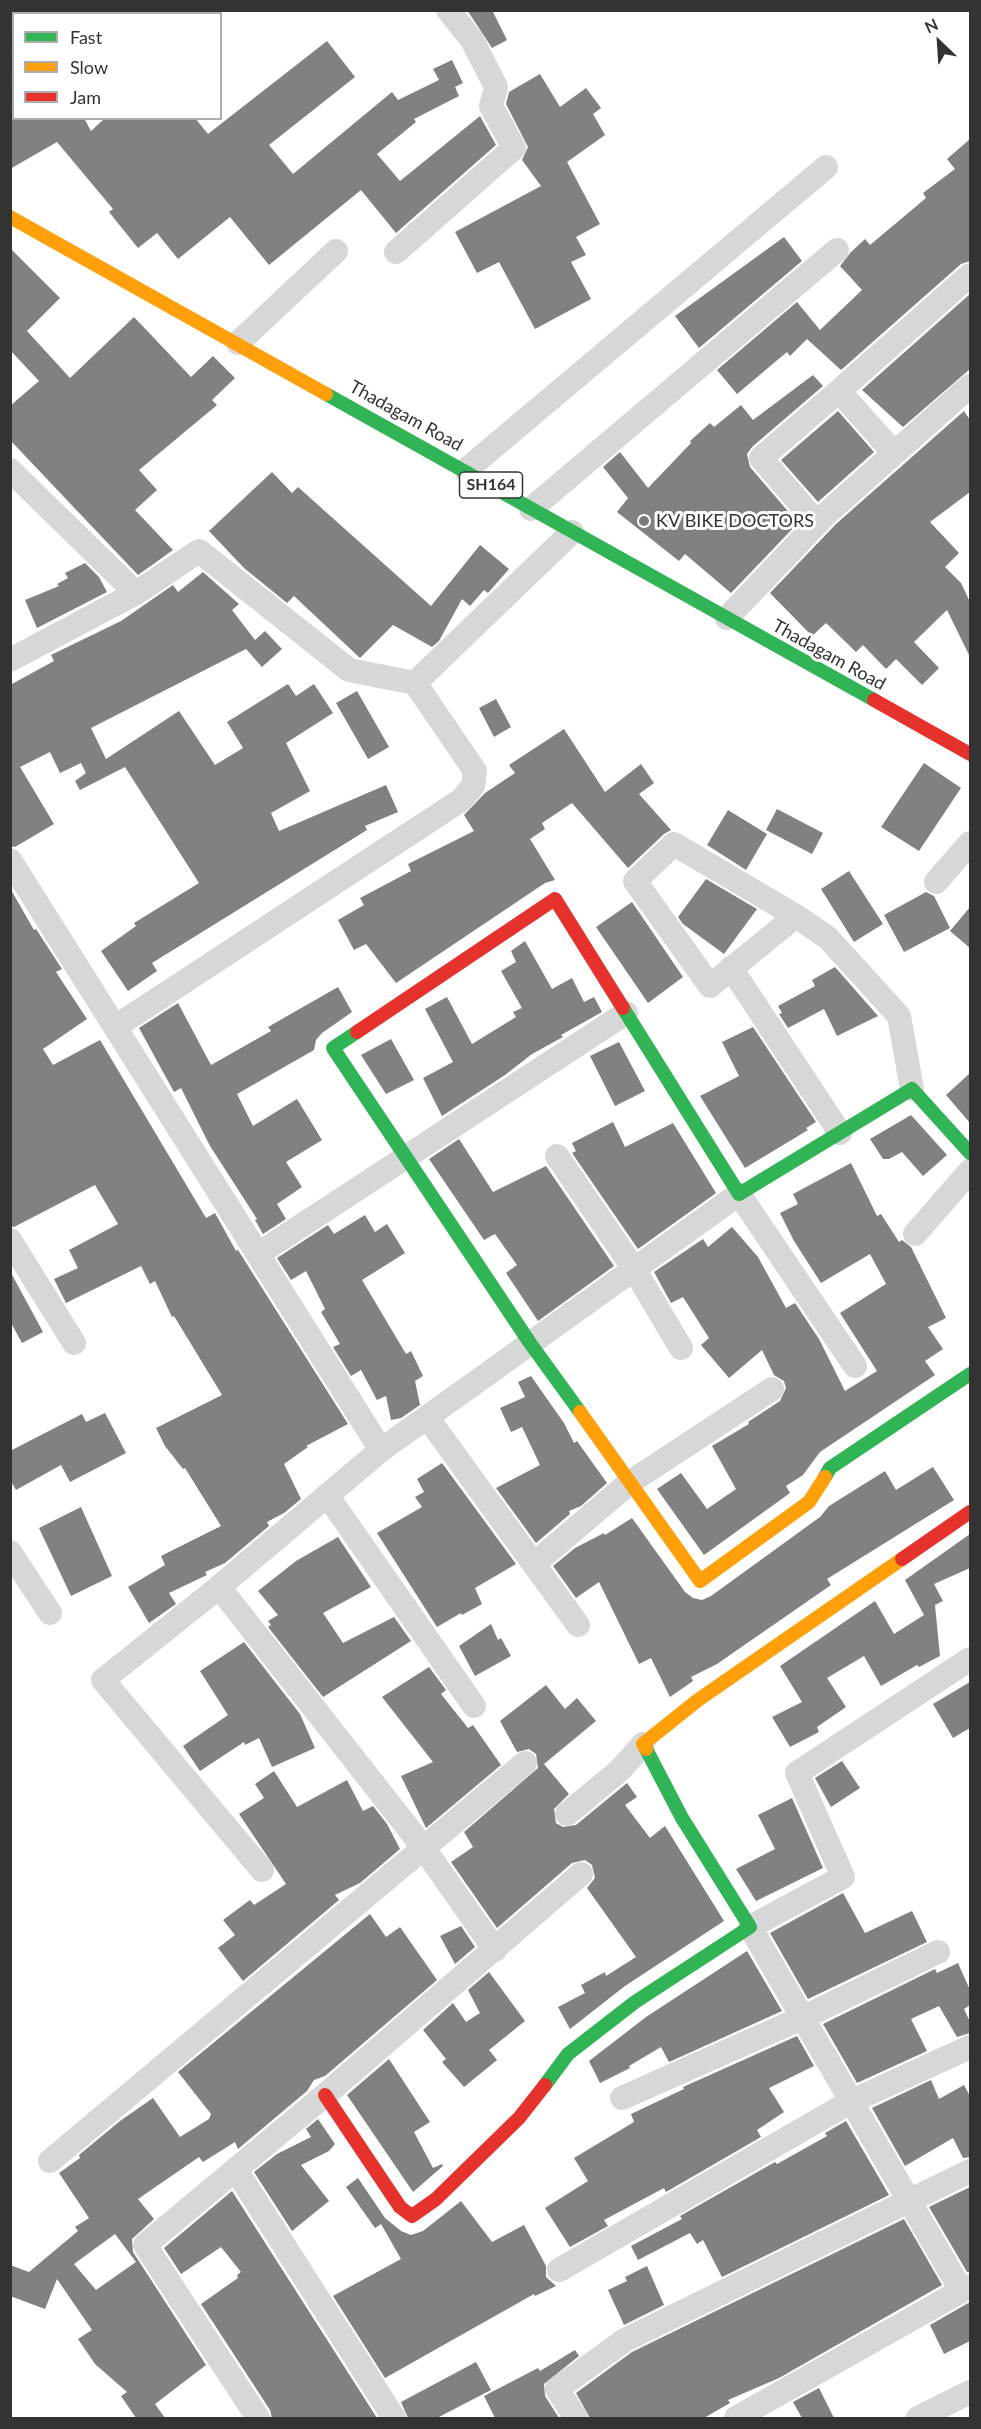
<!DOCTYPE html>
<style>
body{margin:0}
#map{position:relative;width:981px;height:2429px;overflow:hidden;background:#fff;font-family:Lato,sans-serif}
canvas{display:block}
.frame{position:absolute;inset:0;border:12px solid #333;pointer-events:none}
.legend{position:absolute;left:12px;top:12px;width:210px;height:108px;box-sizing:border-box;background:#fff;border:2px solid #adadad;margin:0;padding:8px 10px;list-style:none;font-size:18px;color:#333}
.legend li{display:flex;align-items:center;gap:12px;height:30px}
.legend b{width:30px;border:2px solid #adadad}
.north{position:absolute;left:909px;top:12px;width:60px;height:60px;-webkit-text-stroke:4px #fff;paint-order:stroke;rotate:335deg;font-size:16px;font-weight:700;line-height:24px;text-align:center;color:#333}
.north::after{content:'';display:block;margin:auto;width:21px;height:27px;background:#333;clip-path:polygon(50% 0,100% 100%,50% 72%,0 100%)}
</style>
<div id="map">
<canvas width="981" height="2429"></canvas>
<div class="frame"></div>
<ul class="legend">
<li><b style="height:8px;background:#30b455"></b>Fast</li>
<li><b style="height:8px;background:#ff9f0a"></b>Slow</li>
<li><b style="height:8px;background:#e5322d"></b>Jam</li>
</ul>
<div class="north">N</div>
</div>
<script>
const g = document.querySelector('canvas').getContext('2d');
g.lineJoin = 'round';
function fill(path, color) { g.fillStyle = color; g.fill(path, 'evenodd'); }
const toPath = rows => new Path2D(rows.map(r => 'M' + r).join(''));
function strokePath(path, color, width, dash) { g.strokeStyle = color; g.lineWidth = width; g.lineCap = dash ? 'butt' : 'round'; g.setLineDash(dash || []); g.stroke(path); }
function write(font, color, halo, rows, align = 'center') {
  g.font = font + ' Lato,sans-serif'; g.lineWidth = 6; g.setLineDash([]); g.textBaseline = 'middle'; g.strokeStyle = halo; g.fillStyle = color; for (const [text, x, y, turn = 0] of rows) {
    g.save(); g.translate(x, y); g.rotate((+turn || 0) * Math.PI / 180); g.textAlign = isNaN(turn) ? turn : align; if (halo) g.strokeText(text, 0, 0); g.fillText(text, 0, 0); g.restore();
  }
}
fill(toPath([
 [467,10,492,10,507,40,492,48],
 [327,41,355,77,269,145,293,174,392,92,398,100,439,80,433,69,452,60,463,83,455,87,459,96,414,119,416,122,377,154,400,181,480,116,496,145,396,233,361,190,269,265,230,217,178,259,157,233,138,248,109,212,113,209,57,142,10,169,10,118,84,118,91,131,105,118,195,118,208,134],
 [540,74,560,107,586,88,601,108,593,114,605,135,567,162,600,224,576,237,586,255,571,262,591,299,535,329,499,262,477,273,455,232,541,186,522,160,528,147,506,104,509,92],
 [970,139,970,261,961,264,841,370,807,339,790,356,787,352,737,394,717,370,797,302,820,330,862,290,840,266,851,252,865,239,870,245,926,198,923,193,955,169,947,159],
 [784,237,802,261,699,348,675,316],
 [10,248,60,298,27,331,70,378,134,317,191,377,213,356,235,378,212,400,217,405,139,470,157,490,135,510,173,550,138,575,10,440,10,406,39,381,10,350],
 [970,294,970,369,903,427,862,390],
 [813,375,823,386,752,447,747,454,750,467,798,523,731,593,685,554,679,561,617,512,628,498,603,467,620,452,648,488,691,443,690,441,710,423,714,427,741,405,753,420],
 [838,411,874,452,818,502,781,460],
 [964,411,970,420,970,492,930,522,959,553,945,567,961,583,970,602,970,657,947,610,914,642,939,668,922,685,896,659,886,669,863,645,856,652,826,623,812,636,770,593,836,524],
 [272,472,292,493,298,487,431,606,480,545,509,569,488,593,484,590,470,606,462,599,439,641,432,647,393,625,360,658,294,596,287,603,244,568,209,531],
 [85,563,99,577,107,592,37,628,25,600,59,586,57,584,68,578,65,573],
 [203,572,239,604,232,610,255,640,265,631,282,649,262,667,246,649,91,728,106,759,179,711,215,765,243,748,227,722,288,684,296,696,314,684,333,713,286,743,310,791,271,813,279,831,386,785,398,812,365,826,367,830,152,963,157,971,128,991,101,951,136,926,134,923,199,883,125,767,80,790,75,781,86,773,81,763,60,773,50,752,20,767,54,824,15,847,10,846,10,685,54,661,51,655,121,621,173,585,178,592],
 [357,691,389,747,368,759,336,703],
 [496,699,511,727,494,737,479,708],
 [564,729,605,792,641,764,654,783,639,794,671,830,664,834,628,868,572,803,542,823,545,829,530,839,555,880,545,883,396,983,366,944,354,950,338,920,364,905,360,898,411,871,408,864,474,831,464,815,485,793,515,773,509,765],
 [924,763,961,788,919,851,881,827],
 [777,809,823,833,812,854,766,830],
 [728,810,767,834,746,870,707,845],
 [849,871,883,924,854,942,821,889],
 [706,879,757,909,724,954,683,924,678,917],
 [10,888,34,930,36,929,62,969,56,972,87,1019,43,1049,53,1065,100,1040,206,1218,215,1213,236,1251,238,1250,348,1424,306,1446,308,1447,284,1464,301,1499,284,1513,267,1522,269,1526,225,1563,205,1572,207,1575,169,1593,176,1604,149,1623,128,1587,165,1565,161,1556,221,1526,185,1468,183,1469,165,1446,156,1428,222,1395,174,1316,172,1317,155,1281,150,1284,141,1266,66,1303,54,1279,78,1268,69,1250,118,1224,95,1185,14,1227,10,1226],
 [926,892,934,896,950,928,904,952,884,915],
 [632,902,683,977,648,1003,596,927],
 [970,907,970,948,950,931],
 [525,941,552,989,572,978,584,1002,594,997,602,1012,561,1035,563,1037,532,1054,505,1075,442,1116,423,1078,453,1062,425,1009,447,997,472,1044,516,1017,513,1012,522,1008,501,971,516,962,511,951],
 [835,967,878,1016,837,1036,824,1009,788,1028,779,1014,782,1013,778,1006,815,986,812,980],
 [338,987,352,1012,322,1033,316,1040,314,1050,237,1094,253,1126,297,1099,322,1140,286,1162,302,1187,277,1204,286,1219,263,1234,255,1220,257,1219,210,1146,181,1088,174,1092,139,1028,178,1003,211,1065,271,1031,268,1027],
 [753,1027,816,1122,806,1128,808,1130,745,1168,700,1096,739,1076,722,1042],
 [391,1039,414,1080,386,1094,361,1055],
 [619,1042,645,1091,615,1106,590,1056],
 [970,1073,970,1123,946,1095],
 [911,1115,947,1155,923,1176,902,1152,889,1159,883,1159,870,1139],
 [613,1122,625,1147,673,1123,716,1193,638,1249,572,1153,576,1151,572,1143],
 [459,1139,493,1192,546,1166,614,1266,538,1321,506,1273,517,1265,495,1234,484,1240,429,1159],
 [851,1163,877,1216,881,1214,899,1242,902,1240,911,1247,946,1318,928,1327,943,1349,925,1361,935,1375,820,1452,803,1475,786,1486,790,1493,704,1555,657,1489,681,1473,707,1509,736,1489,712,1446,749,1424,748,1422,780,1401,786,1388,784,1381,774,1375,762,1350,729,1378,701,1345,709,1338,683,1297,671,1303,654,1272,703,1239,708,1247,732,1227,758,1257,786,1308,795,1303,819,1339,845,1391,877,1371,840,1313,886,1284,870,1254,821,1283,794,1241,780,1213,798,1204,793,1194],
 [365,1215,375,1232,387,1224,405,1253,362,1280,406,1354,411,1351,423,1376,415,1381,420,1405,401,1418,391,1420,386,1396,377,1400,361,1370,351,1376,333,1347,340,1344,321,1312,325,1309,306,1271,291,1280,277,1258,328,1225,334,1234],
 [10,1271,43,1332,22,1343,10,1321],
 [531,1376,564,1423,574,1443,577,1441,607,1483,581,1506,569,1511,570,1514,536,1543,496,1488,540,1465,522,1427,511,1432,500,1408,525,1397,518,1382],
 [105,1413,126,1453,70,1482,61,1465,16,1490,10,1480,10,1451,82,1414,86,1422],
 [442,1463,516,1564,475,1588,482,1604,462,1615,461,1613,437,1627,377,1533,422,1507,415,1497,424,1492,417,1479],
 [933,1467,954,1500,827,1579,831,1585,717,1664,691,1677,693,1681,670,1697,651,1658,639,1664,599,1582,576,1598,553,1566,575,1548,604,1533,605,1535,632,1518,685,1592,693,1598,702,1600,711,1596,820,1517,829,1506,885,1471,896,1490],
 [81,1507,112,1576,71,1596,39,1528],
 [970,1534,970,1568,934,1584,943,1601,935,1605,940,1656,919,1667,917,1665,881,1686,864,1656,827,1678,846,1707,817,1727,819,1732,790,1747,772,1717,802,1702,780,1666,875,1601,894,1634,924,1615,905,1580],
 [338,1537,371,1587,323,1613,343,1643,394,1617,411,1641,323,1697,268,1627,271,1625,268,1621,278,1615,258,1591,296,1561],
 [491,1624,498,1640,501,1638,511,1656,475,1676,459,1646],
 [244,1642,300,1714,315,1748,272,1767,259,1738,245,1745,244,1742,200,1771,183,1746,228,1715,200,1671],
 [429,1667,446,1690,441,1694,468,1728,473,1725,501,1765,426,1828,401,1776,433,1762,382,1697],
 [970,1682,970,1728,953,1738,933,1704],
 [546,1685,565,1709,577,1698,596,1721,544,1764,569,1794,554,1809,556,1823,563,1827,576,1825,627,1783,637,1797,625,1805,650,1838,665,1826,724,1921,625,1986,570,2029,558,2007,585,1993,581,1985,605,1972,606,1976,636,1957,587,1888,595,1878,592,1865,585,1860,572,1863,497,1928,451,1862,473,1847,464,1832,538,1768,536,1754,529,1749,517,1752,500,1721],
 [842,1761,860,1788,831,1807,815,1778],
 [274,1771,297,1807,347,1780,363,1811,373,1806,387,1824,400,1849,360,1883,335,1895,339,1900,243,1981,218,1948,235,1935,223,1920,250,1900,254,1905,286,1884,239,1814,264,1798,255,1784],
 [792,1798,823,1868,756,1901,736,1869,775,1849,758,1815],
 [843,1893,865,1933,912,1911,927,1942,808,1999,770,1933],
 [370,1914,386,1937,400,1927,437,1980,325,2076,314,2080,307,2091,238,2149,235,2142,203,2162,199,2157,138,2199,154,2219,132,2239,133,2252,206,2365,155,2404,165,2418,136,2418,121,2396,127,2392,95,2364,78,2339,92,2330,57,2279,45,2309,10,2296,10,2265,29,2272,78,2231,75,2227,89,2218,59,2173,80,2158,79,2155,120,2121,153,2098,180,2137,209,2119,211,2114,178,2072],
 [115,2234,136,2262,96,2290,74,2264],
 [461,1926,475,1947,455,1964,440,1936],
 [747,1951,782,2011,669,2062,661,2047,629,2066,630,2068,600,2083,589,2061,646,2017],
 [958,1963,970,1990,970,2005,964,2009,970,2022,970,2033,957,2037,939,2006,911,2019,927,2051,857,2083,823,2024,935,1969,937,1973],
 [489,1972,525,2021,489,2050,497,2060,464,2087,442,2062,446,2059,423,2030,453,2003,466,2022,480,2013,468,1990],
 [797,2036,814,2066,769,2088,784,2112,757,2130,761,2137,666,2192,664,2188,604,2220,608,2226,570,2247,545,2208,588,2181,574,2158,634,2122,631,2114,684,2089,683,2087],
 [389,2059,430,2122,414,2132,433,2168,442,2164,443,2166,413,2192,347,2095],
 [931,2080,939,2099,964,2085,970,2096,970,2157,963,2158,953,2138,905,2166,872,2108],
 [318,2119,335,2144,329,2151,301,2165,329,2201,292,2231,254,2172,277,2154,311,2137,306,2129],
 [846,2121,889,2195,722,2277,703,2240,697,2244,690,2233,638,2260,631,2246,682,2219,680,2216,775,2162,777,2164,827,2136,825,2133],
 [358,2178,385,2218,401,2231,411,2235,423,2231,461,2201,492,2242,524,2225,546,2266,546,2277,556,2286,535,2296,534,2294,385,2378,333,2296,401,2259,381,2224,375,2228,346,2187],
 [970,2187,970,2272,967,2272,929,2207],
 [232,2191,377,2418,272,2418,270,2410,201,2304,238,2278,237,2275,241,2272,221,2247,181,2274,164,2248],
 [904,2219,942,2285,779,2378,728,2400,730,2403,704,2418,590,2418,576,2393,632,2352],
 [647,2266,664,2305,624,2325,608,2290,627,2281,625,2277],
 [970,2302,970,2341,944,2354,930,2325],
 [575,2350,579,2356,544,2384,545,2396,559,2418,495,2418,484,2396,538,2368,540,2371],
 [476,2362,491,2390,437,2418,408,2418,401,2402],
 [819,2388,834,2418,802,2418,793,2402]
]), '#818181');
strokePath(toPath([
 [99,14,102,10],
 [10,84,14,81],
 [396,252,514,148,491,106,496,87,472,40,448,10],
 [238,343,336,251],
 [894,453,839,391,970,275],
 [10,470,136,593],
 [466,470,826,167],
 [531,509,837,250],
 [817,523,761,458,839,391],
 [727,618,826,514,970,386],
 [10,660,136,593,199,551,349,670,415,683,572,532],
 [10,860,381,1450,739,1194,855,1366],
 [936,882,970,843],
 [796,916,674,844,635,881,710,986,796,916,828,938,899,1016,912,1089],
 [731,968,840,1133],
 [115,1027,461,800,473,786,475,771,415,683],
 [557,1156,634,1269,681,1348],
 [915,1234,970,1171],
 [10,1240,74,1343],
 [258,1254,626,1013],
 [427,1417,578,1625],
 [327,1495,474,1706],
 [10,1552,50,1613],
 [534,1564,629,1483,772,1389],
 [219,1587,423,1847,495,1950],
 [567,1814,620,1770,643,1744],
 [262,1870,103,1680,219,1587,381,1450],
 [622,2098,802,2018,938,1952],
 [50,2161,525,1763],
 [236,2170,394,2418],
 [559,2270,850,2102,970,2047],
 [961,2290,750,1927,843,1877,797,1773,970,1659],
 [258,2418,145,2245,325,2095,581,1874],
 [576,2418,557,2389,625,2340,970,2171],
 [736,2418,970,2286],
 [918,2418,970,2392]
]), '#d7d7d7', 24);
strokePath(toPath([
 [326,394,874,700],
 [623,1008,739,1194,912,1089,970,1153],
 [357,1032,333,1048,530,1343,580,1412],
 [825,1477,830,1468,970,1374],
 [545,2085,568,2054,635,2002,750,1927,682,1818,646,1749]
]), '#30b455', 14);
strokePath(toPath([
 [10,217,326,394],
 [580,1412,700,1581,809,1502,825,1477],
 [646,1749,643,1744,698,1700,902,1559]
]), '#ff9f0a', 14);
strokePath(toPath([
 [874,700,970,754],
 [357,1032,555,899,623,1008],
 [902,1559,970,1512],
 [325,2095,400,2207,412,2216,436,2199,519,2118,545,2085]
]), '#e5322d', 14);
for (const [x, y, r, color] of [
 [644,521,6,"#7a7a7a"]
]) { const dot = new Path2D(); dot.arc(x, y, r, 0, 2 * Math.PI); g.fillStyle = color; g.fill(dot); strokePath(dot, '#fff', 2); }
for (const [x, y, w] of [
 [491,485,63]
]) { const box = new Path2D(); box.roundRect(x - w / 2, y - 13, w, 26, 4.5); g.fillStyle = '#fff'; g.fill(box); strokePath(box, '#333', 1.5); }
write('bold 16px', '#333', null, [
 ["SH164",491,485]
]);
write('18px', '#333', '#fff', [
 ["Thadagam Road",406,416,29],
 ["Thadagam Road",829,655,29]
]);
write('18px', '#333', '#fff', [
 ["KV BIKE DOCTORS",656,521]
], 'left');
</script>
